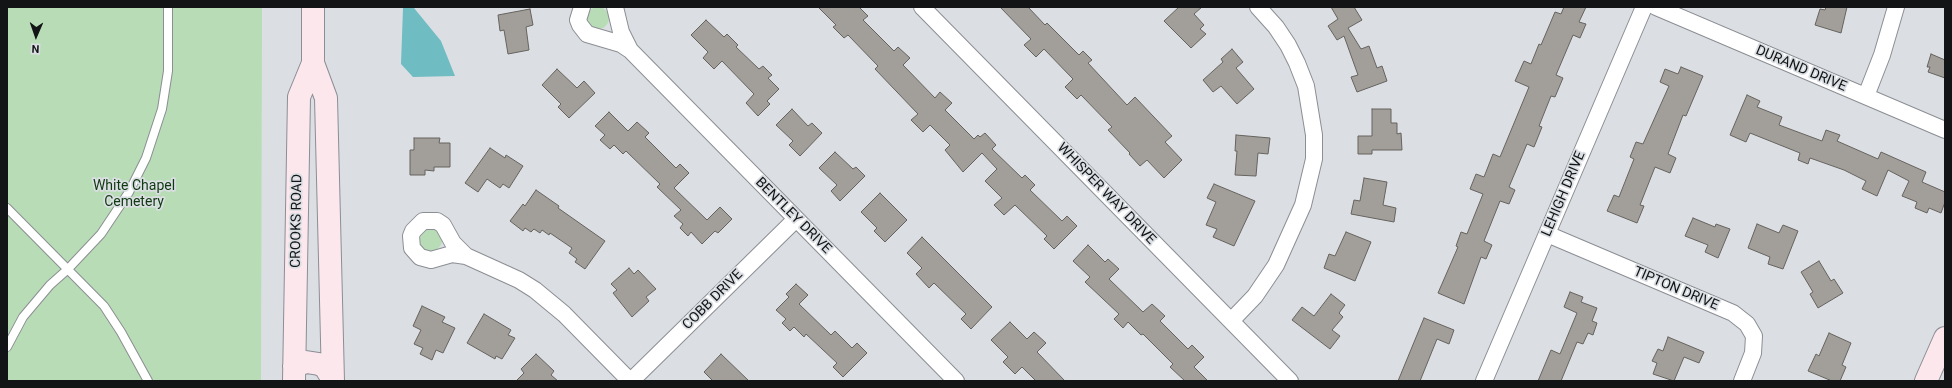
<!DOCTYPE html>
<style>
body{margin:0}
#map{position:relative;width:1952px;height:388px;overflow:hidden;background:#dbdfe4;font-family:Roboto,sans-serif}
canvas{display:block}
.frame{position:absolute;inset:0;border:8px solid #121415;pointer-events:none}
.north{position:absolute;left:16px;top:16px;width:40px;height:40px;-webkit-text-stroke:3px #dbdfe4;paint-order:stroke;rotate:182deg;font-size:11px;font-weight:700;line-height:16px;text-align:center;color:#121415}
.north::after{content:'';display:block;margin:auto;width:14px;height:18px;background:#121415;clip-path:polygon(50% 0,100% 100%,50% 72%,0 100%)}
</style>
<div id="map">
<canvas width="1952" height="388"></canvas>
<div class="frame"></div>
<div class="north">N</div>
</div>
<script>
const g = document.querySelector('canvas').getContext('2d');
g.lineJoin = 'round';
function fill(path, color) { g.fillStyle = color; g.fill(path, 'evenodd'); }
const toPath = rows => new Path2D(rows.map(r => 'M' + r).join(''));
function strokePath(path, color, width, dash) { g.strokeStyle = color; g.lineWidth = width; g.lineCap = dash ? 'butt' : 'round'; g.setLineDash(dash || []); g.stroke(path); }
function write(font, color, halo, rows, align = 'center') {
  g.font = font + ' Roboto,sans-serif'; g.lineWidth = 3.5; g.setLineDash([]); g.textBaseline = 'middle'; g.strokeStyle = halo; g.fillStyle = color; for (const [text, x, y, turn = 0] of rows) {
    g.save(); g.translate(x, y); g.rotate((+turn || 0) * Math.PI / 180); g.textAlign = isNaN(turn) ? turn : align; if (halo) g.strokeText(text, 0, 0); g.fillText(text, 0, 0); g.restore();
  }
}
fill(toPath([
 [7,7,262,7,261,381,7,381],
 '587 18a11 11 0 1 1 22 0a11 11 0 1 1-22 0Z',
 '420 240a11 11 0 1 1 22 0a11 11 0 1 1-22 0Z'
]), '#b8dcb5');
fill(toPath([
 [403,8,414,8,441,41,455,76,413,77,401,64]
]), '#6fbcc2');
const building = toPath([
 [818,7,859,7,868,16,863,20,894,51,898,47,910,58,903,65,935,98,940,92,952,103,945,110,974,139,978,135,980,137,985,133,996,145,992,149,1022,178,1025,175,1035,185,1030,190,1062,221,1067,216,1077,226,1054,249,1044,239,1047,236,1015,205,1004,215,994,205,1002,198,985,181,997,169,982,153,963,172,945,150,950,145,930,125,923,132,911,120,918,114,875,69,878,66,848,35,844,38,833,27,836,25,818,7],
 [1000,7,1028,7,1045,25,1047,23,1079,55,1083,51,1092,60,1088,63,1127,105,1135,97,1172,136,1165,142,1182,160,1164,178,1147,160,1140,166,1129,154,1130,153,1108,130,1112,127,1081,95,1077,99,1065,87,1073,79,1044,49,1036,57,1024,45,1031,39,1000,7],
 [1179,7,1202,7,1194,14,1204,25,1200,29,1206,34,1191,48,1164,21,1179,7],
 [1331,7,1354,7,1362,20,1348,28,1361,49,1369,46,1377,68,1382,66,1387,81,1357,92,1351,77,1358,75,1344,36,1337,40,1328,26,1338,19,1331,7],
 [1564,7,1586,7,1579,22,1586,24,1580,38,1573,35,1556,75,1563,78,1555,97,1551,96,1539,126,1542,127,1534,147,1527,144,1509,187,1515,190,1509,204,1500,201,1484,241,1492,245,1486,259,1481,257,1464,304,1438,293,1458,247,1456,246,1461,232,1467,234,1483,194,1470,189,1476,174,1484,177,1493,154,1500,157,1529,87,1515,81,1524,61,1531,64,1539,44,1541,45,1555,12,1561,14,1564,7],
 [1826,7,1847,7,1841,33,1815,25,1820,9,1825,10,1826,7],
 [530,9,533,25,526,27,529,50,508,54,504,30,500,31,498,15,530,9],
 [706,20,724,37,727,34,738,45,736,47,759,69,763,66,772,75,768,78,779,89,767,101,770,104,758,116,746,103,754,94,722,61,714,69,703,58,708,52,691,35,706,20],
 [1232,49,1243,62,1236,68,1254,89,1237,104,1221,86,1213,92,1203,80,1223,62,1221,59,1232,49],
 [1931,54,1945,60,1945,78,1928,72,1930,67,1927,67,1931,54],
 [1681,67,1703,76,1686,116,1683,115,1668,154,1676,158,1670,173,1655,167,1640,205,1644,206,1637,223,1607,211,1614,195,1619,197,1634,159,1630,157,1636,142,1643,144,1669,86,1660,82,1665,69,1678,74,1681,67],
 [557,69,577,88,584,81,595,93,569,118,558,107,561,104,542,85,557,69],
 [1747,95,1760,101,1757,107,1782,117,1779,125,1822,141,1826,130,1840,135,1837,141,1878,159,1881,152,1926,172,1922,182,1945,192,1945,202,1941,213,1929,208,1927,213,1915,208,1917,202,1902,196,1909,181,1888,170,1877,196,1862,189,1866,181,1844,170,1810,158,1808,164,1798,160,1800,153,1750,133,1746,142,1730,135,1747,95],
 [792,109,808,126,812,123,822,133,800,156,789,145,793,141,776,125,792,109],
 [1372,109,1391,109,1391,123,1397,123,1397,134,1401,133,1402,150,1372,150,1372,154,1358,154,1358,136,1372,136,1372,109],
 [609,112,628,131,637,122,649,133,645,137,676,168,680,164,689,173,674,188,707,220,720,207,732,219,718,233,715,231,702,244,691,232,688,236,680,228,683,224,674,216,681,210,657,187,660,184,626,151,623,154,614,145,610,149,600,140,605,135,595,126,609,112],
 [1236,135,1270,138,1268,154,1258,153,1256,176,1235,175,1237,151,1235,151,1236,135],
 [414,138,440,138,439,143,450,143,450,167,434,167,434,171,425,170,425,175,410,175,410,150,414,150,414,138],
 [490,148,505,158,506,155,523,166,509,188,503,184,500,188,487,179,478,192,465,183,490,148],
 [835,152,853,169,856,167,865,176,840,201,831,191,837,185,819,168,835,152],
 [1364,178,1387,182,1383,205,1396,208,1394,222,1351,214,1354,200,1360,201,1364,178],
 [1214,184,1255,201,1234,246,1213,237,1217,229,1206,225,1216,202,1207,198,1214,184],
 [536,190,559,206,558,208,605,241,585,269,575,262,577,259,569,253,572,248,550,233,549,235,542,230,540,233,534,229,531,232,525,228,523,231,510,221,523,204,525,206,536,190],
 [880,193,907,220,885,242,874,231,877,228,861,212,880,193],
 [1693,218,1715,227,1716,224,1730,229,1718,258,1705,252,1708,245,1685,236,1693,218],
 [1757,224,1779,233,1783,225,1798,231,1783,269,1768,264,1770,257,1748,248,1757,224],
 [1346,232,1371,242,1355,281,1324,268,1329,254,1335,256,1346,232],
 [922,237,992,307,971,329,961,319,966,314,934,283,929,288,916,274,922,268,907,253,922,237],
 [1088,245,1105,262,1108,259,1119,269,1109,279,1143,312,1152,304,1165,316,1160,321,1188,349,1192,345,1204,357,1194,367,1208,381,1185,381,1170,367,1173,364,1143,334,1141,335,1128,322,1123,328,1114,319,1119,314,1085,282,1090,277,1073,261,1088,245],
 [1819,261,1831,281,1834,279,1843,293,1818,308,1810,294,1813,292,1801,272,1819,261],
 [629,268,634,274,638,270,656,289,646,297,649,301,632,317,613,293,617,290,611,284,629,268],
 [796,284,808,295,799,304,831,335,835,331,852,348,857,343,867,353,843,377,833,367,837,363,806,334,804,337,794,327,790,331,782,323,786,319,776,310,789,297,786,294,796,284],
 [1570,292,1583,297,1581,302,1597,308,1592,321,1597,323,1593,335,1588,333,1583,344,1577,342,1561,381,1538,381,1551,350,1560,354,1577,313,1564,307,1570,292],
 [1331,294,1345,305,1339,313,1343,317,1332,330,1340,336,1330,349,1292,320,1302,307,1314,316,1331,294],
 [422,306,445,317,442,322,455,328,443,353,436,350,432,360,420,354,423,348,414,344,421,330,413,326,422,306],
 [484,314,511,330,508,335,515,338,502,359,496,356,495,359,467,343,484,314],
 [1424,318,1454,330,1449,344,1437,339,1420,381,1398,381,1424,318],
 [1010,322,1027,339,1034,332,1046,343,1037,352,1065,381,1036,381,1022,367,1015,374,1003,362,1008,357,991,340,1010,322],
 [1829,333,1851,343,1842,365,1846,367,1840,381,1832,381,1808,371,1816,354,1819,356,1829,333],
 [1668,337,1704,352,1699,363,1684,357,1674,381,1653,374,1657,363,1652,361,1658,349,1663,351,1668,337],
 [536,354,554,371,551,375,558,381,516,381,524,373,521,369,536,354],
 [721,354,749,381,713,381,704,372,721,354]
]);
fill(building, '#a29e99');
strokePath(building, '#66635e', 1);
const lane = toPath([
 [7,208,104,306,121,332,148,381],
 [7,347,23,317,50,285,68,269,101,234,129,192,146,158,162,109,168,71,168,7]
]);
const street = toPath([
 [582,7,578,20,580,25,587,34,621,44,630,50],
 [615,7,621,32,630,50,956,381],
 [922,7,1290,381],
 [1656,7,1945,130],
 [1866,96,1882,55,1896,7],
 [1547,234,1733,313,1747,324,1754,336,1753,353,1742,381],
 [466,256,453,243,443,225,437,221,423,221,413,231,411,236,412,248,420,257,431,260,452,254,466,256,519,280,535,290,564,314,630,381],
 [1231,321,1255,296,1276,265,1303,205,1314,159,1314,135,1306,86,1297,63,1288,45,1276,27,1258,7],
 [631,381,796,219],
 [1484,381,1644,7]
]);
const secondary = toPath([
 [313,7,313,63,326,98,333,381],
 [294,366,306,362,319,364,325,367,333,380],
 [294,381,299,97,313,63],
 [1926,381,1945,338]
]);
strokePath(lane, '#8b8e93', 10);
strokePath(street, '#8b8e93', 18);
strokePath(secondary, '#8b8e93', 24);
strokePath(lane, '#fff', 8);
strokePath(street, '#fff', 16);
strokePath(secondary, '#fce7ed', 22);
write('14px', '#121415', '#dbdfe4', [
 ["DURAND DRIVE",1801,69,23],
 ["WHISPER WAY DRIVE",1106,194,46],
 ["LEHIGH DRIVE",1564,194,-67],
 ["BENTLEY DRIVE",793,216,45],
 ["CROOKS ROAD",297,221,-89],
 ["TIPTON DRIVE",1676,289,23],
 ["COBB DRIVE",713,300,-45]
]);
write('14px', '#0f3a0f', '#dbdfe4', [
 ["White Chapel",134,186],
 ["Cemetery",134,202]
]);
</script>
